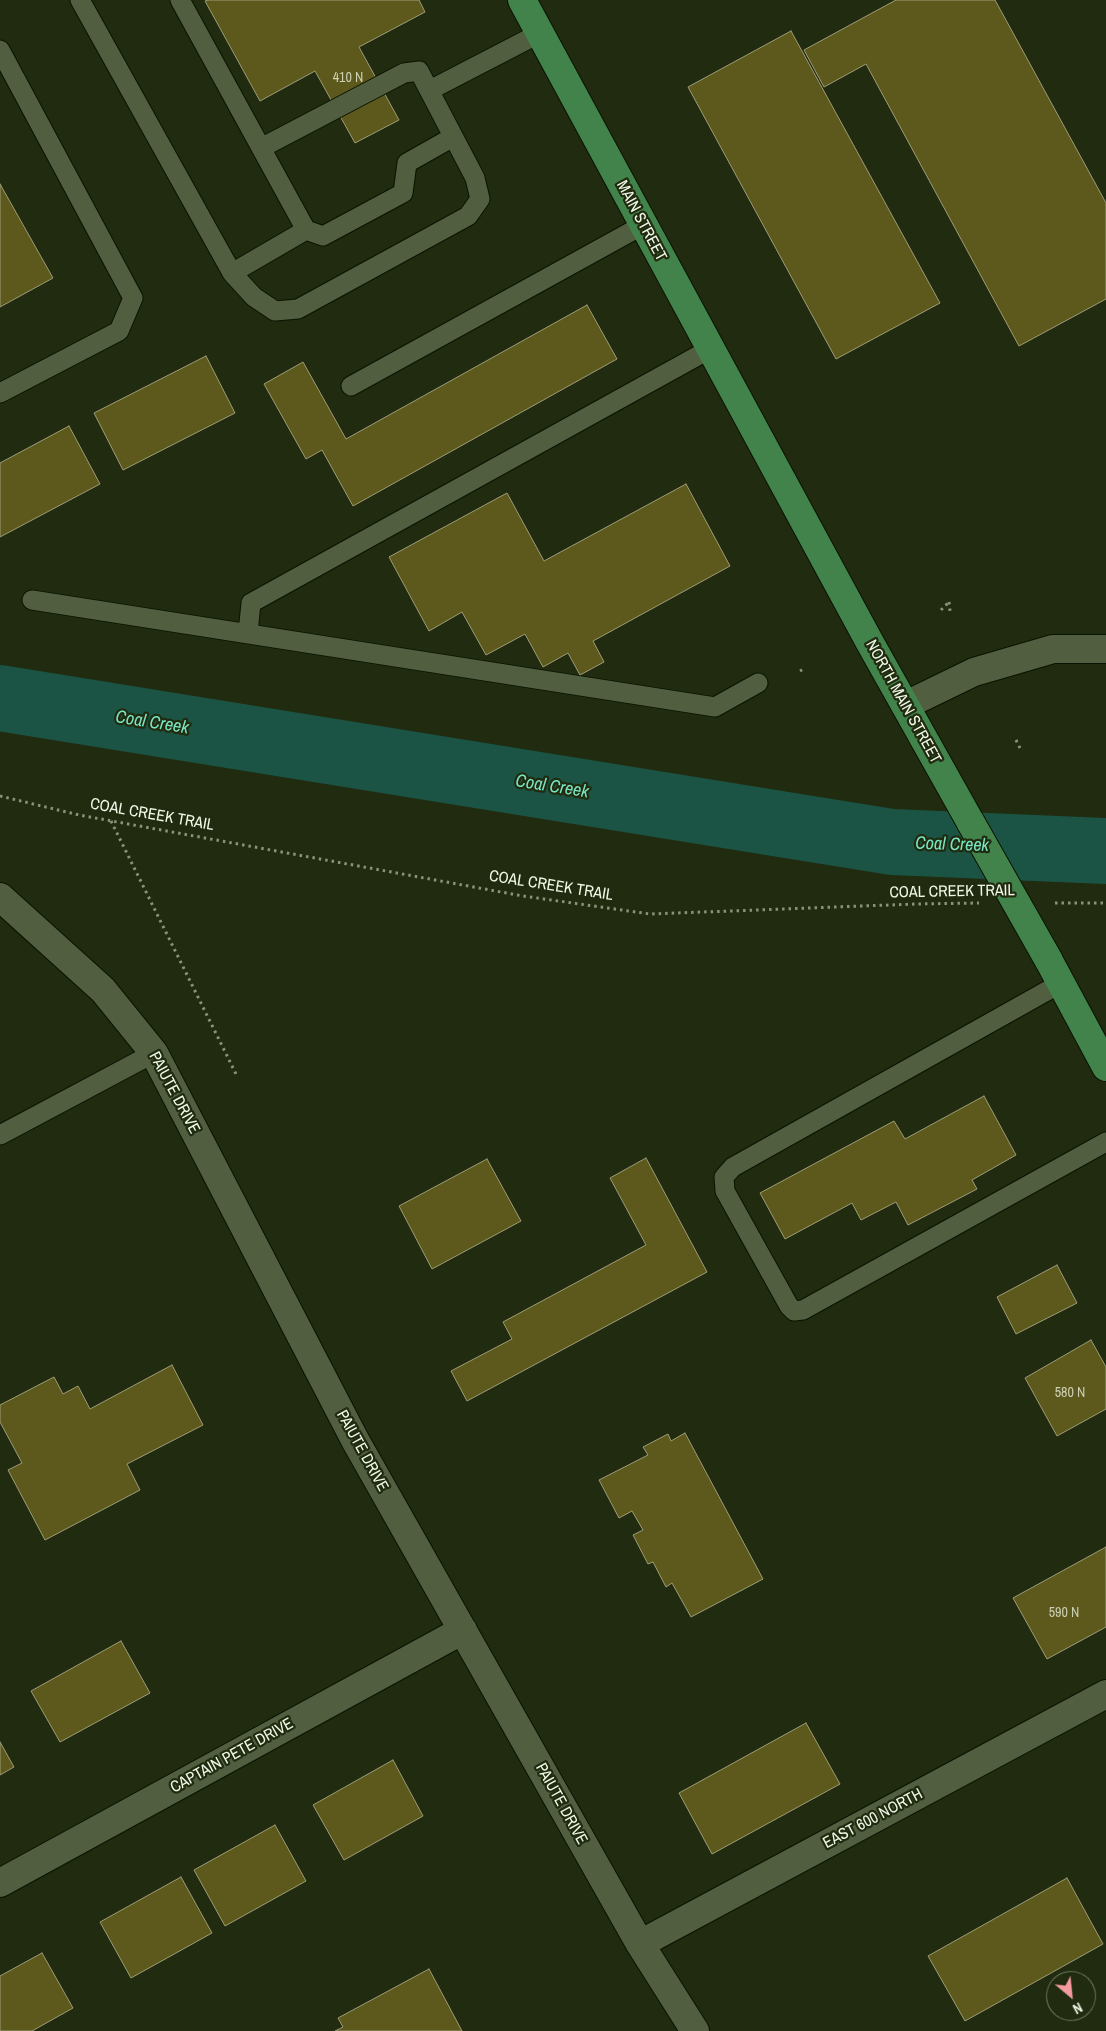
<!DOCTYPE html>
<style>
body{margin:0}
#map{position:relative;width:1106px;height:2031px;overflow:hidden;background:#202b0f;font-family:"Archivo Narrow",sans-serif}
canvas{display:block}
.north{position:absolute;left:1046px;top:1971px;width:50px;height:50px;box-sizing:border-box;background:#202b0f;border:1px solid #737d65;border-radius:50%;rotate:152deg;font-size:14px;font-weight:700;line-height:20px;text-align:center;color:#f0f8e7}
.north::after{content:'';display:block;margin:auto;width:18px;height:22px;background:#f49b9f;clip-path:polygon(50% 0,100% 100%,50% 72%,0 100%)}
</style>
<div id="map">
<canvas width="1106" height="2031"></canvas>
<div class="north">N</div>
</div>
<script>
const g = document.querySelector('canvas').getContext('2d');
g.lineJoin = 'round';
const toPath = rows => new Path2D(rows.map(r => 'M' + r).join(''));
function strokePath(path, color, width, dash) { g.strokeStyle = color; g.lineWidth = width; g.lineCap = dash ? 'butt' : 'round'; g.setLineDash(dash || []); g.stroke(path); }
function fill(path, color) { g.fillStyle = color; g.fill(path, 'evenodd'); }
function write(font, color, halo, rows, align = 'center') {
  g.font = font + ' "Archivo Narrow",sans-serif'; g.lineWidth = 4.5; g.setLineDash([]); g.textBaseline = 'middle'; g.strokeStyle = halo; g.fillStyle = color; for (const [text, x, y, turn = 0] of rows) {
    g.save(); g.translate(x, y); g.rotate((+turn || 0) * Math.PI / 180); g.textAlign = isNaN(turn) ? turn : align; if (halo) g.strokeText(text, 0, 0); g.fillText(text, 0, 0); g.restore();
  }
}
strokePath(toPath([
 [0,698,892,842,1106,851]
]), '#1b5444', 66);
const building = toPath([
 [208,0,419,0,425,12,359,47,399,120,355,143,315,71,260,101,205,1,208,0],
 [896,0,995,0,1106,203,1106,299,1019,346,866,64,824,87,804,50,896,0],
 [791,31,940,303,836,359,688,87,791,31],
 [0,184,53,278,0,307,0,184],
 [587,305,617,359,353,506,322,450,306,459,264,384,303,362,346,439,587,305],
 [206,356,235,413,123,470,94,413,206,356],
 [69,426,100,484,0,537,0,463,69,426],
 [686,484,730,566,593,641,604,662,580,675,568,653,543,667,525,634,486,655,462,612,429,631,389,557,507,493,544,561,686,484],
 [984,1096,1016,1155,972,1180,977,1189,908,1225,896,1202,861,1220,852,1203,785,1239,760,1193,894,1121,905,1139,984,1096],
 [646,1158,707,1272,467,1401,451,1371,512,1339,503,1322,646,1245,610,1178,646,1158],
 [487,1159,521,1221,432,1269,399,1206,487,1159],
 [1057,1265,1077,1303,1016,1334,997,1297,1057,1265],
 [1091,1340,1106,1367,1106,1409,1057,1436,1025,1378,1091,1340],
 [172,1365,203,1425,127,1464,140,1490,45,1540,8,1470,22,1463,0,1422,0,1405,54,1377,63,1394,78,1386,90,1409,172,1365],
 [685,1433,763,1579,691,1617,672,1583,666,1587,653,1562,648,1564,633,1535,643,1530,632,1511,619,1518,599,1480,648,1455,643,1447,668,1434,671,1441,685,1433],
 [1106,1547,1106,1627,1047,1659,1013,1598,1106,1547],
 [121,1641,150,1693,60,1742,31,1691,121,1641],
 [806,1723,840,1784,712,1854,679,1793,806,1723],
 [0,1742,14,1767,0,1775,0,1742],
 [393,1760,423,1816,344,1860,313,1805,393,1760],
 [275,1825,306,1881,225,1926,194,1870,275,1825],
 [181,1877,212,1933,131,1978,100,1922,181,1877],
 [1067,1878,1103,1944,965,2021,928,1956,1067,1878],
 [42,1953,73,2008,32,2031,0,2031,0,1976,42,1953],
 [429,1969,462,2031,335,2031,343,2027,338,2018,429,1969]
]);
fill(building, '#5d581b');
strokePath(building, '#9e9d79', 1);
const lane = toPath([
 [80,0,232,273],
 [180,0,306,230,323,236,403,193,407,163,453,137],
 [0,50,133,298,119,331,0,393],
 [430,90,540,33],
 [261,148,404,73,419,71,475,178,480,199,468,216,298,309,275,311,254,297,232,273,306,230],
 [351,386,643,225],
 [32,600,715,707,758,683],
 [248,633,251,603,710,349],
 [1061,983,733,1167,724,1177,725,1191,789,1306,794,1311,803,1310,1106,1142],
 [0,1135,154,1053]
]);
const street = toPath([
 [0,897,103,990,154,1053,355,1440,640,1944,695,2031],
 [0,1883,463,1630],
 [640,1944,1106,1694]
]);
const secondary = toPath([
 [906,705,974,672,1053,649,1106,649]
]);
const primary = toPath([
 [522,0,869,641,971,823],
 [1048,959,1106,1067]
]);
strokePath(lane, '#0a1300', 21);
strokePath(street, '#0a1300', 30);
strokePath(secondary, '#0a1300', 30);
strokePath(primary, '#0a1300', 30);
strokePath(toPath([
 [949,602,950,611],
 [941,610,949,602],
 [800,671,805,668],
 [1016,740,1020,748],
 [0,796,79,815,523,896,650,914,916,904,979,903],
 [111,821,237,1076],
 [1055,903,1106,903]
]), '#89937c', 3, [2.5, 4]);
strokePath(lane, '#515e40', 19);
strokePath(street, '#515e40', 28);
strokePath(secondary, '#515e40', 28);
strokePath(primary, '#42834c', 28);
const primaryBridge = toPath([
 [971,823,1048,959]
]);
strokePath(primaryBridge, '#0a1300', 30, []);
strokePath(primaryBridge, '#42834c', 28);
write('14px', '#cbd0b4', null, [
 ["410 N",348,78],
 ["580 N",1070,1393],
 ["590 N",1064,1613]
]);
write('16px', '#f0f8e7', '#202b0f', [
 ["MAIN STREET",641,221,62],
 ["NORTH MAIN STREET",903,702,61],
 ["COAL CREEK TRAIL",152,815,10],
 ["COAL CREEK TRAIL",551,886,9],
 ["COAL CREEK TRAIL",952,892,-1],
 ["PAIUTE DRIVE",174,1093,62],
 ["PAIUTE DRIVE",362,1451,61],
 ["CAPTAIN PETE DRIVE",232,1756,-29],
 ["PAIUTE DRIVE",561,1804,61],
 ["EAST 600 NORTH",873,1819,-28]
]);
write('italic 18px', '#79e5c4', '#202b0f', [
 ["Coal Creek",152,723,9],
 ["Coal Creek",552,787,9],
 ["Coal Creek",952,845,2]
]);
</script>
